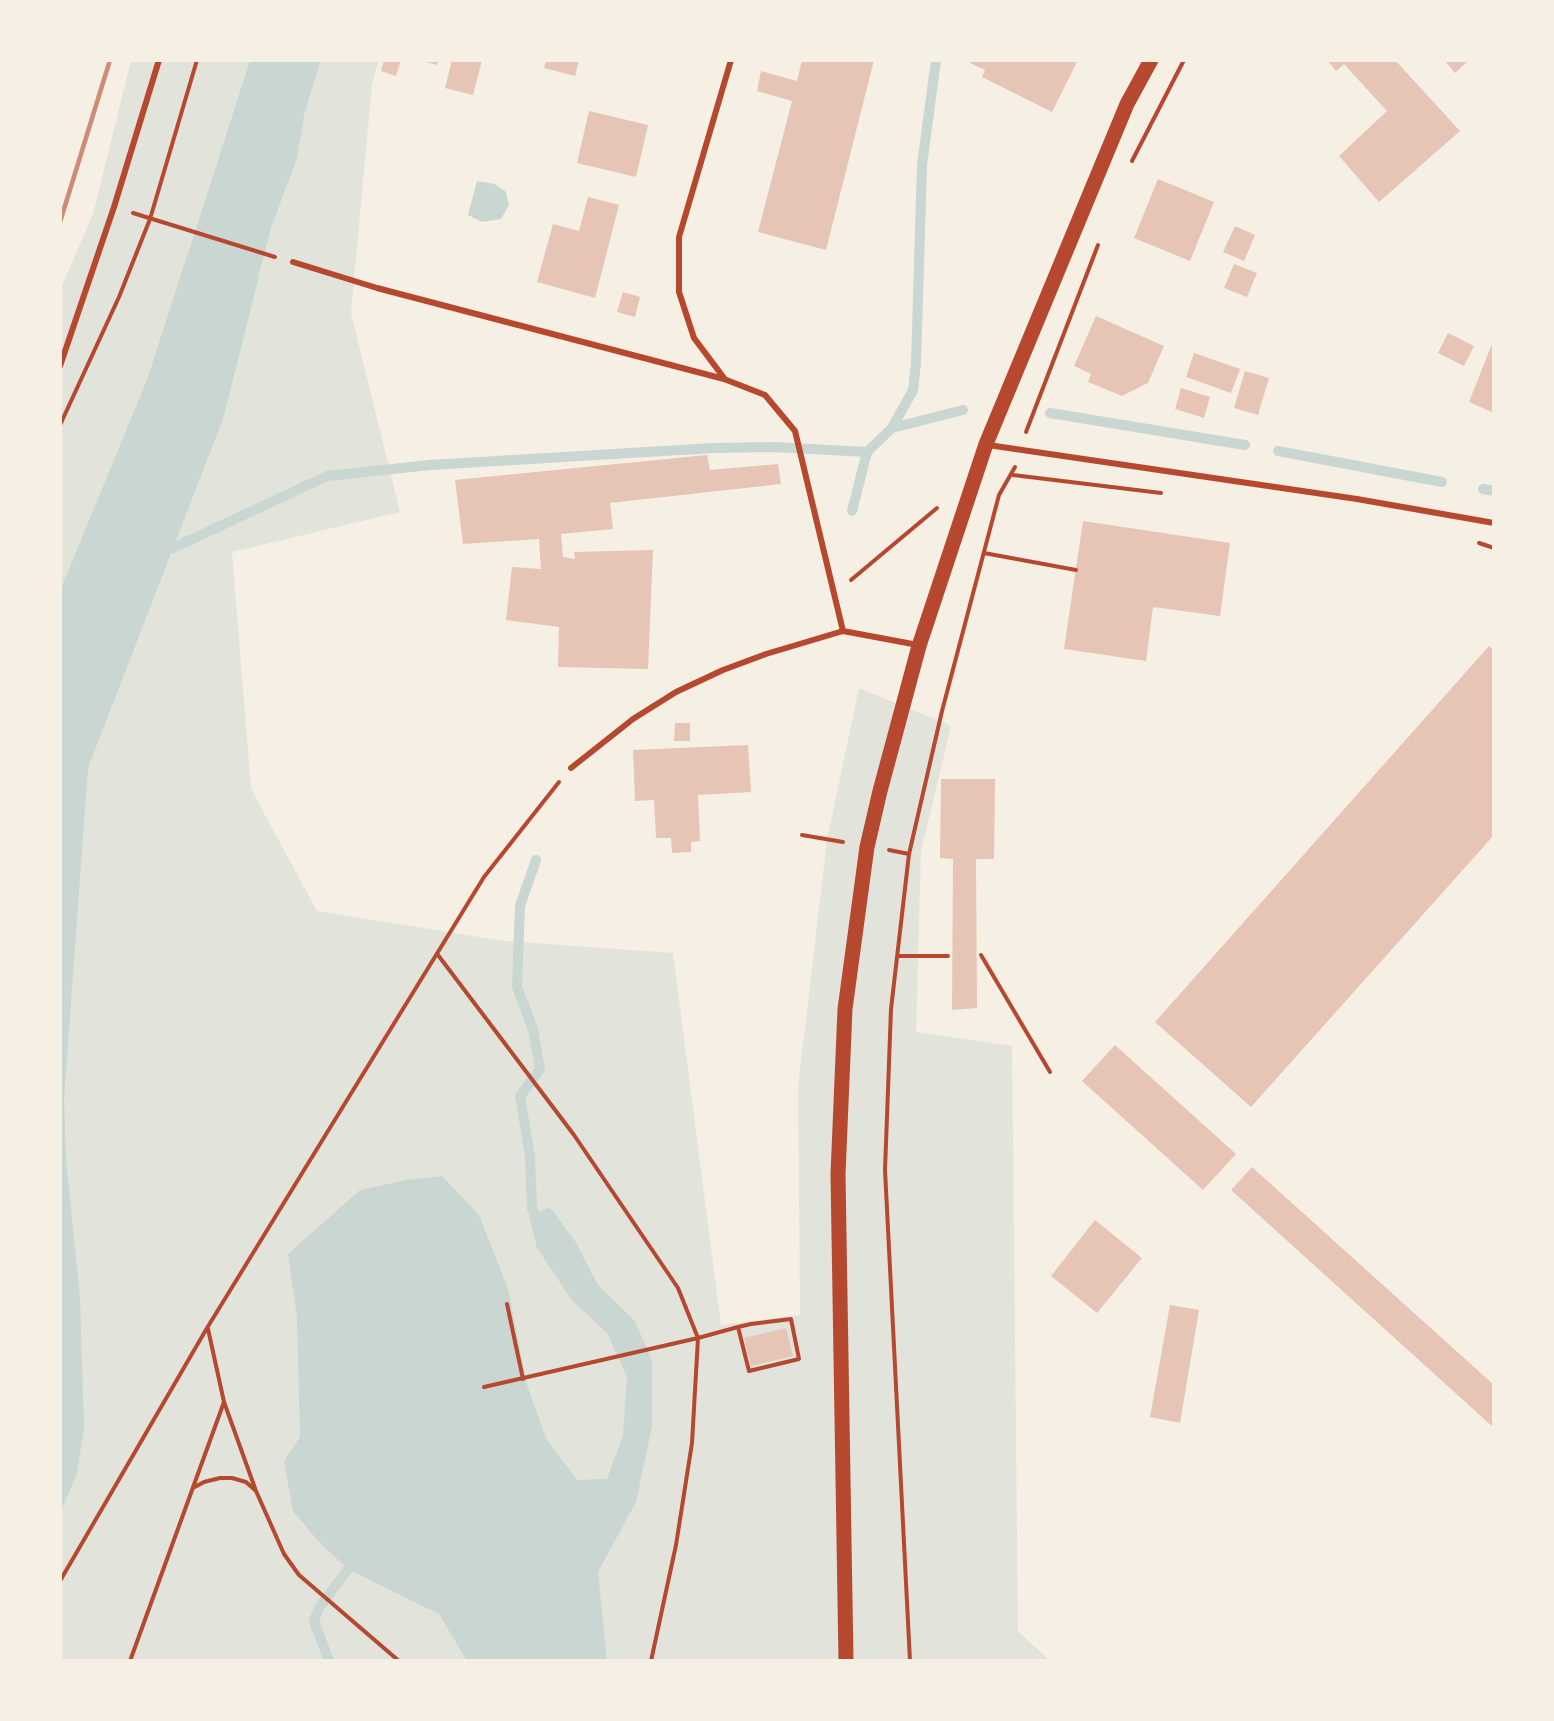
<!DOCTYPE html>
<style>
body{margin:0}
#map{position:relative;width:1554px;height:1721px;overflow:hidden;background:#f6efe4;font-family:"Space Grotesk",sans-serif}
canvas{display:block}
.frame{position:absolute;inset:0;border:62px solid #f6efe4;pointer-events:none}
</style>
<div id="map">
<canvas width="1554" height="1721"></canvas>
<div class="frame"></div>
</div>
<script>
const g = document.querySelector('canvas').getContext('2d');
g.lineJoin = 'round';
function fill(path, color) { g.fillStyle = color; g.fill(path, 'evenodd'); }
const toPath = rows => new Path2D(rows.map(r => 'M' + r).join(''));
function strokePath(path, color, width, dash) { g.strokeStyle = color; g.lineWidth = width; g.lineCap = dash ? 'butt' : 'round'; g.setLineDash(dash || []); g.stroke(path); }
fill(toPath([
 [131,60,250,60,188,251,259,278,271,228,297,159,305,112,321,60,379,60,372,84,351,313,400,512,232,552,251,789,317,911,505,941,673,953,721,1325,800,1315,798,1087,827,840,859,688,951,726,921,852,916,1032,1012,1046,1018,1631,1050,1661,60,1661,60,290,93,214]
]), '#e2e4dc');
fill(toPath([
 [250,60,321,60,305,112,297,159,271,228,223,419,88,768,64,1099,66,1159,80,1298,84,1429,77,1473,60,1513,60,591,147,380],
 [477,181,495,184,506,192,509,205,501,219,482,222,468,215],
 [442,1176,479,1215,508,1289,527,1385,546,1438,577,1480,607,1479,623,1435,627,1377,607,1333,571,1299,537,1248,529,1216,550,1207,577,1244,598,1285,635,1321,652,1361,652,1426,636,1502,598,1572,607,1661,467,1661,439,1614,348,1569,320,1543,293,1511,284,1461,300,1437,297,1317,288,1254,360,1190,406,1180]
]), '#c9d6d2');
strokePath(toPath([
 [1050,413,1245,445],
 [892,428,963,410],
 [1278,451,1442,482],
 [1483,489,1494,491],
 [852,511,867,452],
 [159,550,173,548,327,476,430,465,714,448,774,447,867,452,892,428,913,390,916,363,922,165,936,60],
 [536,860,520,906,517,987,533,1029,540,1069,520,1096,530,1156,532,1209,541,1225],
 [329,1661,314,1621,319,1608,348,1569,360,1562]
]), '#c9d6d2', 10);
fill(toPath([
 [384,60,401,60,396,76,381,71],
 [421,60,438,60,437,65],
 [452,60,482,60,473,95,445,88],
 [546,60,579,60,575,76,544,68],
 [802,60,874,60,826,250,758,232,792,101,757,91,761,71,797,81],
 [972,60,1078,60,1052,112,982,77,985,70,970,63],
 [1327,60,1395,60,1460,131,1379,202,1339,156,1387,111,1344,64,1336,71],
 [1444,60,1469,60,1455,73],
 [589,111,648,125,636,177,577,163],
 [1158,179,1214,202,1190,261,1134,238],
 [588,197,619,205,595,298,537,282,553,224,579,231],
 [1235,226,1255,235,1244,261,1223,252],
 [1234,264,1257,273,1247,297,1224,288],
 [623,292,640,297,635,317,617,312],
 [1096,316,1164,346,1148,383,1122,396,1088,382,1091,374,1074,366],
 [1448,333,1474,346,1464,366,1438,353],
 [1494,339,1494,413,1469,402],
 [1194,353,1240,369,1231,393,1186,377],
 [1245,371,1269,378,1258,415,1234,408],
 [1181,388,1210,397,1204,418,1175,409],
 [707,455,710,470,778,464,781,484,610,503,613,529,561,534,563,557,575,559,574,552,653,550,648,669,558,667,559,627,506,620,512,567,541,569,539,539,463,544,455,480],
 [1083,521,1230,543,1220,616,1153,607,1146,661,1064,649],
 [1489,646,1494,650,1494,835,1251,1107,1155,1022],
 [675,723,690,723,690,741,674,741],
 [748,745,751,792,698,795,700,841,691,842,691,852,672,853,671,838,656,838,654,800,635,801,633,750],
 [941,779,995,779,994,859,976,859,977,1008,952,1010,953,859,940,858],
 [1115,1045,1236,1154,1203,1190,1082,1081],
 [1252,1167,1494,1385,1494,1428,1231,1190],
 [1095,1220,1142,1258,1097,1313,1051,1276],
 [1170,1305,1199,1310,1180,1423,1150,1417],
 [786,1328,793,1356,751,1366,744,1338]
]), '#e6c5b7');
strokePath(toPath([
 [1132,161,1184,60],
 [133,213,275,257],
 [60,425,119,297,150,219,197,60],
 [1026,432,1098,245],
 [1013,475,1161,493],
 [1479,543,1494,548],
 [984,553,1076,570],
 [851,580,937,508],
 [802,835,843,842],
 [889,850,909,854],
 [438,955,574,1135,678,1288,698,1338,692,1443,676,1545,651,1661],
 [981,955,1050,1072],
 [897,956,948,956],
 [507,1304,523,1379],
 [208,1329,224,1402,256,1491,284,1554,299,1575,399,1661],
 [484,1387,698,1338,738,1327,751,1324,791,1319,799,1359,749,1371,738,1327],
 [193,1488,204,1482,220,1478,232,1478,246,1482,256,1491],
 [60,1581,207,1328,484,877,559,782],
 [130,1661,224,1402],
 [910,1661,885,1170,891,1009,909,854,942,711,999,495,1015,467]
]), '#b5482f', 4);
strokePath(toPath([
 [293,262,377,288,724,379,765,395,795,431,843,631],
 [60,366,114,207,159,60],
 [724,378,694,338,679,292,679,237,731,60],
 [988,445,1357,499,1494,523],
 [571,768,633,719,676,692,723,670,766,654,843,631,918,645]
]), '#b5482f', 6);
strokePath(toPath([
 [846,1661,838,1174,845,1009,867,847,880,791,919,646,986,444,1127,104,1151,60]
]), '#b5482f', 15);
strokePath(toPath([
 [60,222,110,60]
]), '#cf8b77', 4.5);
</script>
